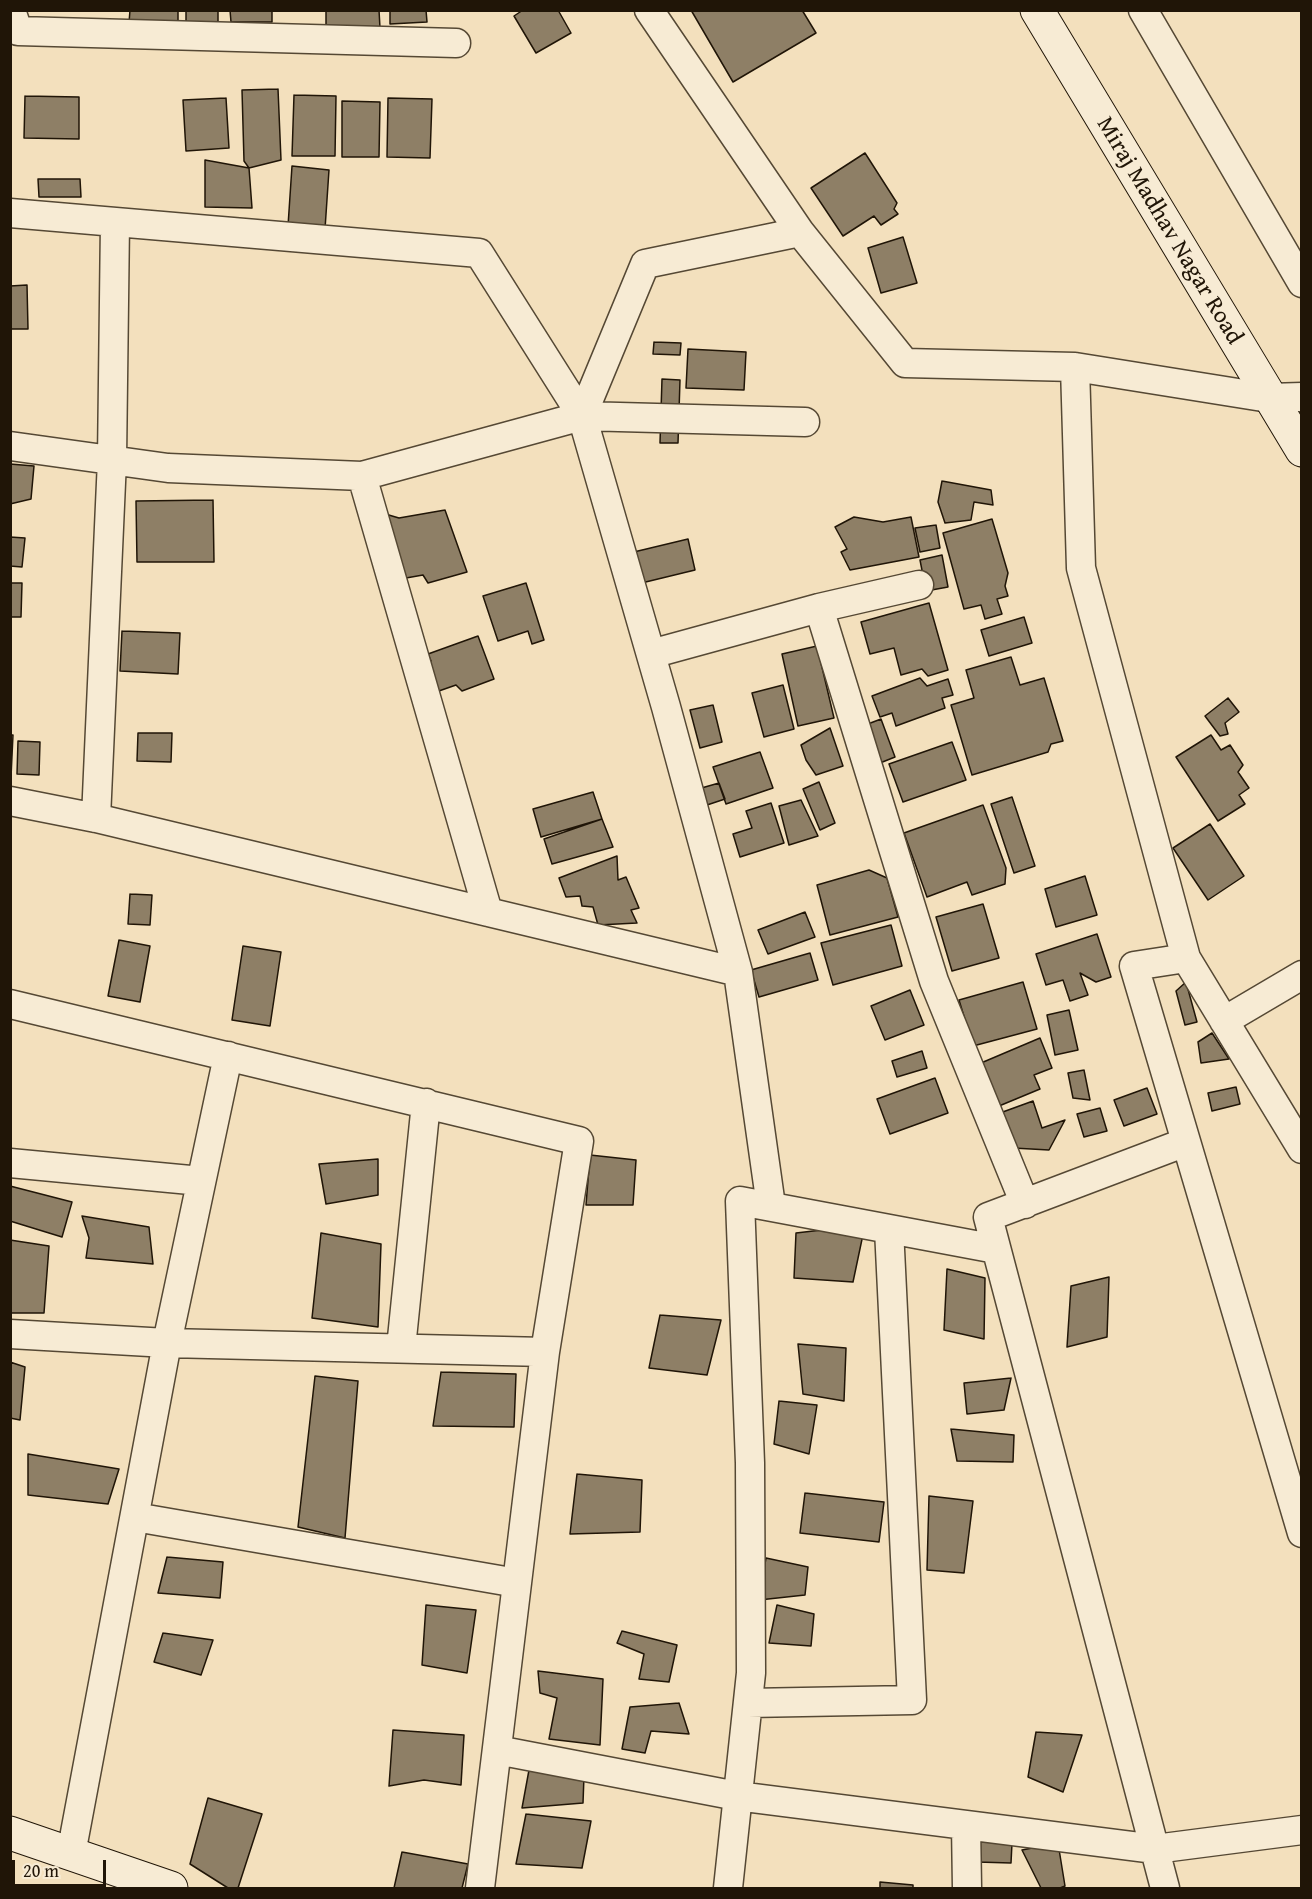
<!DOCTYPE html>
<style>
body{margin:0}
#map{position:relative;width:1312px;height:1899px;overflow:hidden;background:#f3e0bd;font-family:"Gentium Book Plus",serif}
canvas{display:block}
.frame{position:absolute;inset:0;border:12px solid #201507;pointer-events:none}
.scale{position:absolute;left:12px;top:1860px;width:94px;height:27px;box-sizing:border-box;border:3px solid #201507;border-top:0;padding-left:8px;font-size:18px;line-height:21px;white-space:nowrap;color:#201507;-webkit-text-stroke:4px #f7ebd4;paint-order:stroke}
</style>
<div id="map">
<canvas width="1312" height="1899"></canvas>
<div class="frame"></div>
<div class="scale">20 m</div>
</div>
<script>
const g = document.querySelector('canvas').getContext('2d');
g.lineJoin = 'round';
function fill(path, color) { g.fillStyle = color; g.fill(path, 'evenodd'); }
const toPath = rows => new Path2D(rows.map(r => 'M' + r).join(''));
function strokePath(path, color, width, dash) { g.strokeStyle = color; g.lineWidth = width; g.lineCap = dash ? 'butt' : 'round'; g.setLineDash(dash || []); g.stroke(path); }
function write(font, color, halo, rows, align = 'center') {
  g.font = font + ' "Gentium Book Plus",serif'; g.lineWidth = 4.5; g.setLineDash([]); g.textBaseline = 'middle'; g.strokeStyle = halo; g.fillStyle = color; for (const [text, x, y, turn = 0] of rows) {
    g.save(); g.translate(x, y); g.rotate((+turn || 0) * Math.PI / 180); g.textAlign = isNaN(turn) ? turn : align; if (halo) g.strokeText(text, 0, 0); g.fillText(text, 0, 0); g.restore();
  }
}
const building = toPath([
 [130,10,178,10,178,24,129,23,130,10],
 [186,10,218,10,218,23,186,24,186,10],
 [230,10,272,10,272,22,231,22,230,10],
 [326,10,379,10,380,28,326,29,326,10],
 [390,10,426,10,427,22,390,24,390,10],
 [523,10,558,10,571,33,536,53,514,16,523,10],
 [691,10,802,10,816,33,733,82,691,10],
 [278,89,281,160,249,168,244,161,242,90,278,89],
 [294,95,336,96,335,156,292,156,294,95],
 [25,96,79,97,79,139,24,138,25,96],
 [226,98,229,148,186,151,183,100,226,98],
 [388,98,432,99,430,158,387,157,388,98],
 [342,101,380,102,379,157,342,157,342,101],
 [865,153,897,203,894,209,898,214,881,225,874,216,843,236,811,188,865,153],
 [205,160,249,168,252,208,205,207,205,160],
 [292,166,329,170,325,229,288,226,292,166],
 [38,179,80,179,81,197,39,197,38,179],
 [903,237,917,283,881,293,868,248,903,237],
 [27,285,28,329,10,329,10,286,27,285],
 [654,342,681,343,680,355,653,354,654,342],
 [688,349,746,352,744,390,686,388,688,349],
 [662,379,680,380,678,443,660,443,662,379],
 [10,464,34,466,31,499,10,504,10,464],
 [942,481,991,490,993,505,974,502,971,520,945,523,938,502,942,481],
 [213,500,214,562,137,562,136,501,213,500],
 [445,510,467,572,428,583,423,575,406,578,375,511,399,518,445,510],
 [854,517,883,522,911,517,919,557,850,570,841,552,847,549,835,527,854,517],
 [992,519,1008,573,1005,586,1008,596,997,599,1002,614,985,619,981,605,964,609,943,533,992,519],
 [936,525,940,548,920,552,915,528,936,525],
 [10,537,25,538,22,567,10,566,10,537],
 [688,539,695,570,621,588,613,557,688,539],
 [942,555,948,587,926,591,920,560,942,555],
 [10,583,22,583,21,617,10,617,10,583],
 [526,583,544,640,532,644,528,631,498,641,483,596,526,583],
 [929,603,948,670,928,676,922,669,901,675,894,648,870,654,861,622,929,603],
 [1024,617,1032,643,989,656,981,630,1024,617],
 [122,631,180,633,178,674,120,671,122,631],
 [478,636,494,679,462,691,456,685,436,692,425,663,431,661,428,654,478,636],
 [817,646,834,718,798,726,782,654,817,646],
 [1011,657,1020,685,1044,678,1063,741,1051,744,1048,752,972,775,951,705,974,698,966,670,1011,657],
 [920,678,927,686,948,679,953,695,942,698,945,708,896,726,892,713,880,717,872,696,920,678],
 [783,685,794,729,764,737,752,693,783,685],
 [1228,698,1239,712,1225,723,1228,734,1220,736,1205,716,1228,698],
 [713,705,722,742,700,748,690,710,713,705],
 [881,719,895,757,875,765,860,727,881,719],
 [830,728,843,766,816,775,806,760,801,745,830,728],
 [138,733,172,733,171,762,137,761,138,733],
 [10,735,13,735,11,777,10,777,10,735],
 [1211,735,1221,750,1230,745,1243,765,1238,772,1249,788,1239,795,1245,804,1218,821,1176,757,1211,735],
 [18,741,40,742,39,775,17,774,18,741],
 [952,742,966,780,903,802,889,764,952,742],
 [760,752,773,788,726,804,713,767,760,752],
 [819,782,835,823,820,830,803,789,819,782],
 [719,783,725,799,698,808,691,791,719,783],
 [593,792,602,819,541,837,533,809,593,792],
 [1012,797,1035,866,1014,873,991,804,1012,797],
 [801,800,818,836,789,845,779,806,801,800],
 [771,803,784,843,740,857,733,834,752,828,746,811,771,803],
 [983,805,1006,868,1005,884,972,895,967,882,927,897,904,833,983,805],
 [602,819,613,847,552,864,544,839,602,819],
 [1210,824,1244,876,1208,900,1173,848,1210,824],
 [617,856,618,880,626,877,639,908,631,910,637,923,598,925,593,907,582,906,580,896,566,897,559,878,617,856],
 [869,870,887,878,898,917,830,935,817,885,869,870],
 [1085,876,1097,915,1056,927,1045,889,1085,876],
 [130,894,152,895,150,925,128,924,130,894],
 [983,904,999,958,952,971,936,917,983,904],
 [805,912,815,937,768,954,758,930,805,912],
 [891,925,902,966,833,985,821,943,891,925],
 [1097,934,1111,977,1096,982,1080,973,1088,995,1070,1001,1063,980,1046,985,1036,954,1097,934],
 [119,940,150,946,140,1002,108,996,119,940],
 [243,946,281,952,270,1026,232,1020,243,946],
 [810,953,818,980,759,997,751,970,810,953],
 [1023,982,1037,1029,973,1046,959,1000,1023,982],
 [1186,982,1197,1022,1185,1025,1176,991,1186,982],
 [910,990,924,1025,885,1040,871,1006,910,990],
 [1069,1010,1078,1050,1055,1055,1047,1015,1069,1010],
 [1212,1033,1229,1059,1201,1063,1198,1042,1212,1033],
 [1040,1038,1052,1068,1034,1075,1040,1089,999,1106,981,1063,1040,1038],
 [922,1051,927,1068,897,1077,892,1061,922,1051],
 [1084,1070,1090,1100,1073,1098,1068,1073,1084,1070],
 [935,1078,948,1113,890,1134,877,1099,935,1078],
 [1236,1087,1240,1104,1212,1111,1208,1093,1236,1087],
 [1147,1088,1157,1114,1124,1126,1114,1100,1147,1088],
 [1033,1101,1042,1128,1065,1120,1049,1150,1013,1148,1000,1113,1033,1101],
 [1100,1108,1107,1131,1084,1137,1077,1114,1100,1108],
 [590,1155,636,1160,633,1205,586,1205,590,1155],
 [378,1159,378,1195,326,1204,319,1164,378,1159],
 [10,1186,72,1202,62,1237,10,1221,10,1186],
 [82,1216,149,1227,153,1264,86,1258,89,1238,82,1216],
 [865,1225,853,1282,794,1278,796,1233,865,1225],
 [321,1233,381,1244,378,1327,312,1318,321,1233],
 [10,1240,49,1246,44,1313,10,1313,10,1240],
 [947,1269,985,1278,984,1339,944,1330,947,1269],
 [1109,1277,1107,1337,1067,1347,1071,1286,1109,1277],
 [660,1315,721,1320,707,1375,649,1368,660,1315],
 [798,1344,846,1348,844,1401,803,1394,798,1344],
 [10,1362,25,1367,20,1420,10,1418,10,1362],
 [441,1372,516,1374,514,1427,433,1426,441,1372],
 [315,1376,358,1381,345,1538,298,1527,315,1376],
 [1011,1378,1004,1410,967,1414,964,1383,1011,1378],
 [779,1401,817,1405,809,1454,774,1444,779,1401],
 [951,1429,1014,1435,1013,1462,957,1461,951,1429],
 [28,1454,119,1469,108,1504,28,1495,28,1454],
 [577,1474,642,1480,640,1532,570,1534,577,1474],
 [805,1493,884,1502,879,1542,800,1533,805,1493],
 [929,1496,973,1501,964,1573,927,1570,929,1496],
 [167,1557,223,1562,220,1598,158,1593,167,1557],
 [766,1558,808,1567,805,1595,759,1600,766,1558],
 [426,1605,476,1610,467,1673,422,1665,426,1605],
 [777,1605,814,1614,811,1646,769,1643,777,1605],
 [622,1631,677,1645,669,1682,639,1679,644,1654,617,1643,622,1631],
 [163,1633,213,1640,201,1675,154,1662,163,1633],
 [538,1671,603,1679,600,1745,549,1739,557,1698,540,1693,538,1671],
 [679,1703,689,1734,651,1731,645,1753,622,1749,630,1707,679,1703],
 [393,1730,464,1735,461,1785,424,1780,389,1786,393,1730],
 [1036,1732,1082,1735,1063,1792,1028,1777,1036,1732],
 [529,1770,584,1776,583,1803,522,1808,529,1770],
 [208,1798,262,1814,238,1888,228,1888,190,1864,208,1798],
 [526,1814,591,1821,582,1868,516,1864,526,1814],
 [978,1842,1012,1843,1011,1863,977,1862,978,1842],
 [1058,1843,1065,1886,1060,1888,1041,1888,1022,1850,1058,1843],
 [402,1852,468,1864,462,1888,394,1888,402,1852],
 [880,1882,913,1885,913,1888,880,1888,880,1882]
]);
fill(building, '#8e7f66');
strokePath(building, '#201507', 1.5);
const street = toPath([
 [11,10,18,31,456,43],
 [649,10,800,232],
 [1143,10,1302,283],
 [10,213,479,253,582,416,645,264,800,232,905,363,1075,367,1269,398,1302,397],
 [1075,367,1081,568,1186,958,1134,966,1302,1533],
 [582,416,666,707,738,972,771,1206],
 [10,446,168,468,362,476,582,416,805,422],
 [362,476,488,912],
 [819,608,934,981,1025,1204],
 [651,654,819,608,919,585],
 [10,801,96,818,738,972],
 [96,818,112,460,115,222],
 [1186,958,1302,1149],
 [10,1004,579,1141,545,1352,167,1343,10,1334],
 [1224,1021,1302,975],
 [10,1163,201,1181],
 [401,1348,426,1103],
 [135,1517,517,1583],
 [748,1703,912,1700,889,1229],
 [497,1750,737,1796,1155,1849,1302,1830],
 [966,1825,967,1888],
 [71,1854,167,1343,228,1056],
 [480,1888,545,1352],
 [728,1888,751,1673,750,1463,740,1201,996,1249],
 [1165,1888,988,1217,1186,1142]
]);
const secondary = toPath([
 [1037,10,1302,450],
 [10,1833,171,1888]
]);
strokePath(street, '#554834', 31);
strokePath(secondary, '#201507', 35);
strokePath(street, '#f7ebd4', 28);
strokePath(secondary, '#f7ebd4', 33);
write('24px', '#201507', '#f7ebd4', [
 ["Miraj Madhav Nagar Road",1169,231,59]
]);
</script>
